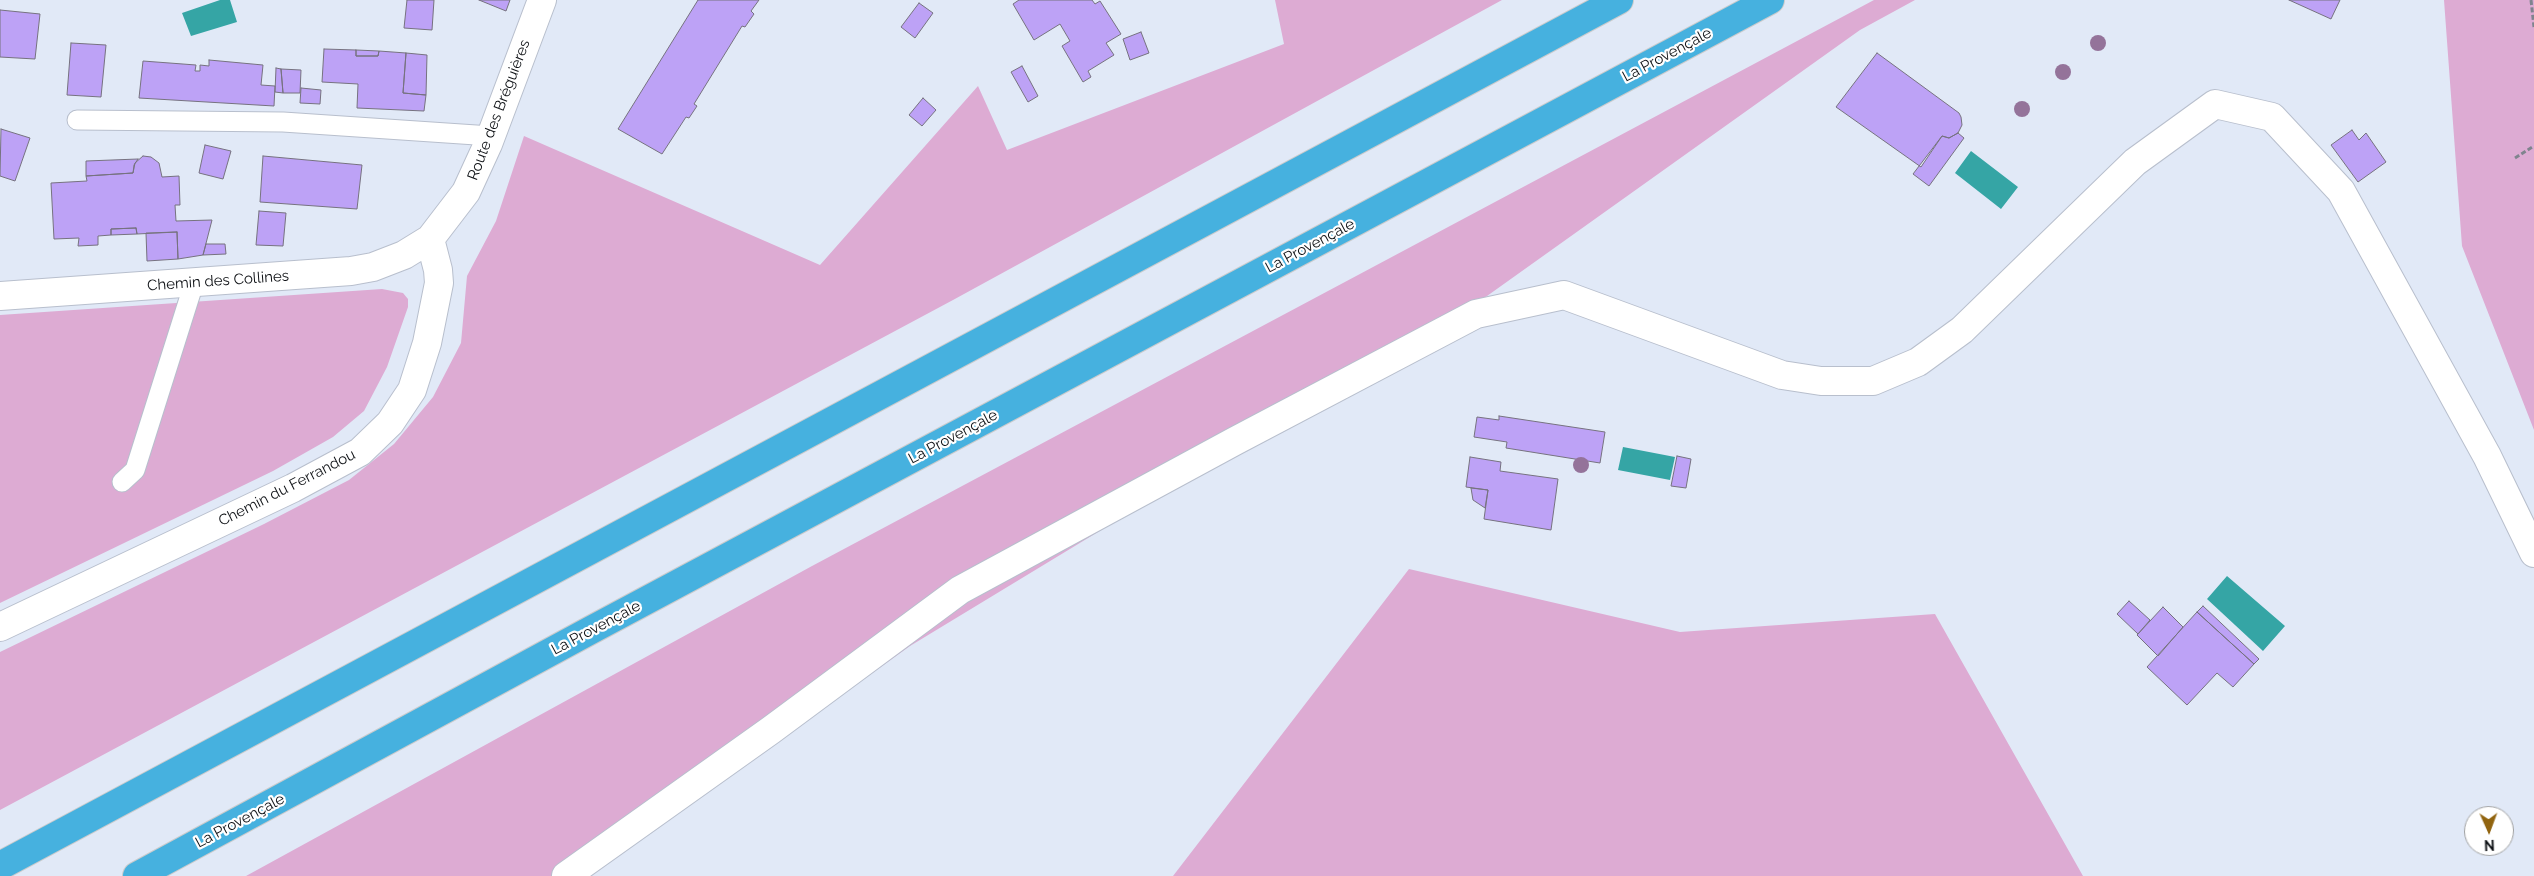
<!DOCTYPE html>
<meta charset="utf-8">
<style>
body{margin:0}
#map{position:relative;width:2534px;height:876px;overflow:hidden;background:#e1e9f7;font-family:Raleway,sans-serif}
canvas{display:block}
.north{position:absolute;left:2464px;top:806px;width:50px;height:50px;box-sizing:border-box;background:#fff;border:1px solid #9fa0a1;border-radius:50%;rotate:178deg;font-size:14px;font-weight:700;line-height:20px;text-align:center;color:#0e1115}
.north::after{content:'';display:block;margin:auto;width:18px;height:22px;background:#91640f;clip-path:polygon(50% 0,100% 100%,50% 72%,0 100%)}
</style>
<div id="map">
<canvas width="2534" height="876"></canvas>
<div class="north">N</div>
</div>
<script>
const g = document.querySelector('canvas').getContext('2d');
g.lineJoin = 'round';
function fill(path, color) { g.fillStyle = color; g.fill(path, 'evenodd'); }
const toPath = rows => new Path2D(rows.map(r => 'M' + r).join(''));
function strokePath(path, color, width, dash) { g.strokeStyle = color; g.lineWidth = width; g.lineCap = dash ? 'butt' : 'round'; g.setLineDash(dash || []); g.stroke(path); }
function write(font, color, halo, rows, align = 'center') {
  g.font = font + ' Raleway,sans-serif'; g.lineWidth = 4.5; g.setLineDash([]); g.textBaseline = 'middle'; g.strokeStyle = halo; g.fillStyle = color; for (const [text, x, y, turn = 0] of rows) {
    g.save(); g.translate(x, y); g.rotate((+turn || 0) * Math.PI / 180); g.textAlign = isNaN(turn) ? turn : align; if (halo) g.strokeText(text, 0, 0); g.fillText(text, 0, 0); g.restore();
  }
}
fill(toPath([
 [1275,0,1502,0,953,300,0,810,0,652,264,524,349,480,394,444,433,397,461,343,467,276,496,221,524,136,820,265,978,86,1007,150,1284,44],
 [1874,0,1915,0,1860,30,1487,296,910,646,589,876,246,876,812,566],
 [2444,0,2534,0,2534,430,2462,246],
 [382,289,403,293,408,299,408,307,387,367,364,411,333,437,273,471,0,603,0,315],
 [1409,569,1680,632,1935,614,2083,876,1173,876]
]), '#ddabd3');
fill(toPath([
 [220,0,230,0,237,22,191,36,182,13],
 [1971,151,2018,187,2001,209,1955,173],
 [1623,447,1675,457,1670,480,1618,470],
 [2227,576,2285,626,2263,651,2207,599]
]), '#35a5a5');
const building = toPath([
 [407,0,434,0,432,30,404,28,407,0],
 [479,0,510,0,506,11,479,0],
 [698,0,759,0,751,11,754,14,745,27,742,26,694,104,697,106,689,118,686,117,662,154,618,129,698,0],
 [1019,0,1092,0,1095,4,1100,1,1121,34,1106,43,1114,55,1088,71,1091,77,1083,82,1062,46,1070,41,1060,24,1034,40,1013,4,1019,0],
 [2289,0,2340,0,2331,19,2289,0],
 [919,3,933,13,915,38,901,27,919,3],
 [0,10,40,14,35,59,0,57,0,10],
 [1141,32,1149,53,1130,60,1123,39,1141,32],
 [71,43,106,45,101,97,67,95,71,43],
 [324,49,356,50,356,56,378,56,379,51,406,53,403,93,426,95,424,111,357,108,358,84,322,82,324,49],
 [356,50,379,51,378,56,356,56,356,50],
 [406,53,427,55,426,95,403,93,406,53],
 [1877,53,1959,113,1961,117,1962,125,1958,133,1949,138,1942,136,1921,167,1836,107,1877,53],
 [209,60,263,65,261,85,275,86,274,106,139,98,143,61,196,65,195,71,200,71,200,65,209,66,209,60],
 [1022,66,1038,96,1028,102,1011,72,1022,66],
 [276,68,281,69,283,93,275,92,276,68],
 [281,69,301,70,300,93,283,93,281,69],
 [301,88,321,90,320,104,300,103,301,88],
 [923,98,936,110,922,126,909,115,923,98],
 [1,129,30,138,15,181,0,176,1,129],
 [2352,130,2359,140,2366,133,2386,162,2358,182,2331,145,2352,130],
 [1958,133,1964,138,1929,186,1913,174,1942,136,1949,138,1958,133],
 [205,145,231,151,223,179,199,173,205,145],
 [143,156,151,157,159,163,162,177,179,176,180,205,175,205,176,221,212,220,203,255,178,259,177,232,137,234,136,228,111,229,111,235,98,236,98,245,78,246,79,238,54,239,51,183,87,181,86,176,133,173,135,163,143,156],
 [263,156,362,165,357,209,260,202,263,156],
 [138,159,134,165,133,173,86,176,86,161,138,159],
 [259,211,286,213,283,246,256,245,259,211],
 [136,228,137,234,111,235,111,229,136,228],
 [177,232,178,259,147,261,146,233,177,232],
 [206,244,225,244,226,254,203,255,206,244],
 [1499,416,1605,432,1600,463,1506,448,1507,442,1474,437,1477,417,1499,420,1499,416],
 [1677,456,1691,459,1686,488,1671,486,1677,456],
 [1470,457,1501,462,1500,471,1558,479,1551,530,1484,519,1488,490,1466,487,1470,457],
 [1471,488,1488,490,1485,508,1473,500,1471,488],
 [2129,601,2150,620,2138,634,2117,614,2129,601],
 [2203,606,2259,659,2254,664,2197,612,2203,606],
 [2163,607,2183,627,2158,656,2137,635,2163,607],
 [2197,612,2254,664,2233,687,2217,673,2187,705,2147,667,2197,612]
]);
fill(building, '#bda2f6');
strokePath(building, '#76727f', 1);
const lane = toPath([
 [77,120,283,122,491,136],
 [122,482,135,470,194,283]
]);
const street = toPath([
 [0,296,351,271,373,267,404,255,430,239,466,192,488,144,542,0],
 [0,627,293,488,360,452,390,423,412,390,427,343,439,283,438,270,430,239],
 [566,876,771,730,960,590,1235,441,1476,314,1564,295,1782,375,1821,381,1873,381,1918,362,1962,330,2135,162,2215,104,2272,117,2341,191,2487,456,2534,553]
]);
const highway = toPath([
 [0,866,1619,0],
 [137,876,591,630,1770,0]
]);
strokePath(lane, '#b8bfcd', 21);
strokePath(street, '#b8bfcd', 30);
strokePath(highway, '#cacbcc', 30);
strokePath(toPath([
 [2531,0,2534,27],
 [2515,158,2534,146]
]), '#7f848e', 3, [5, 2.5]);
strokePath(lane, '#fff', 19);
strokePath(street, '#fff', 28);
strokePath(highway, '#46b1df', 28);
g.fillStyle = '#94739a';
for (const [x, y] of [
 [2098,43],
 [2063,72],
 [2022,109],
 [1581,465]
]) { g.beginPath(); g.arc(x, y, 8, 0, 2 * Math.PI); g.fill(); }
write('15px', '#0e1115', '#fff', [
 ["La Provençale",1667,55,-28],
 ["Route des Bréguières",499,110,-69],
 ["La Provençale",1310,246,-28],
 ["Chemin des Collines",218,281,-4],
 ["La Provençale",953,437,-28],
 ["Chemin du Ferrandou",287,488,-27],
 ["La Provençale",596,628,-28],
 ["La Provençale",240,821,-28]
]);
</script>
